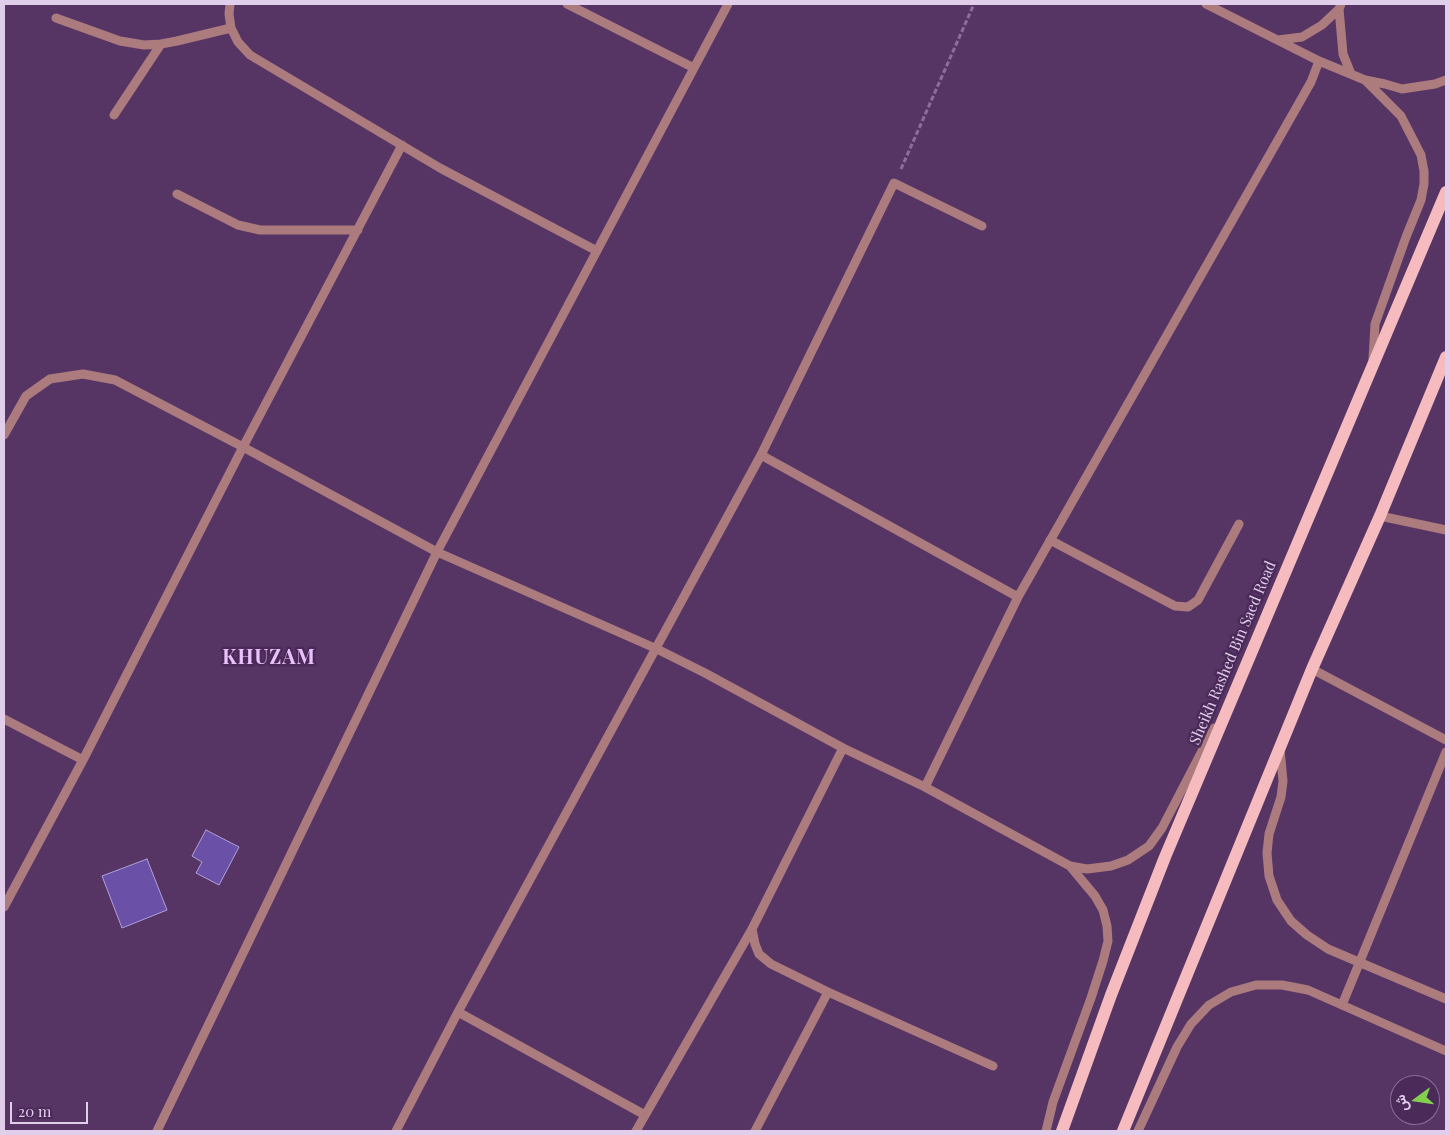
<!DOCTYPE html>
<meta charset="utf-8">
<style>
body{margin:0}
#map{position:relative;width:1450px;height:1135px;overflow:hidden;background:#563565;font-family:"Playfair Display",Vazirmatn,serif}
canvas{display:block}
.frame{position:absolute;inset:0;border:5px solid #e1ceeb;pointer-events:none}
.north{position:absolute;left:1390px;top:1075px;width:50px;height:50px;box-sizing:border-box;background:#4b2a5a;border:1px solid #876c94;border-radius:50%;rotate:256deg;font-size:14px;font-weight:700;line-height:20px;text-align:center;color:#e1ceeb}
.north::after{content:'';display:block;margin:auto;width:18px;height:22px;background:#83d04f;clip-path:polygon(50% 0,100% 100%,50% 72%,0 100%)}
.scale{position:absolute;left:10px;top:1102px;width:78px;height:22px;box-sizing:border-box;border:2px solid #e1ceeb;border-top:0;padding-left:6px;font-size:15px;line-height:18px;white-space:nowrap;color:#e1ceeb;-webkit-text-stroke:4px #4b2a5a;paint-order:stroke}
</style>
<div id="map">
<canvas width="1450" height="1135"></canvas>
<div class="frame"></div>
<div class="north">ش</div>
<div class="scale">20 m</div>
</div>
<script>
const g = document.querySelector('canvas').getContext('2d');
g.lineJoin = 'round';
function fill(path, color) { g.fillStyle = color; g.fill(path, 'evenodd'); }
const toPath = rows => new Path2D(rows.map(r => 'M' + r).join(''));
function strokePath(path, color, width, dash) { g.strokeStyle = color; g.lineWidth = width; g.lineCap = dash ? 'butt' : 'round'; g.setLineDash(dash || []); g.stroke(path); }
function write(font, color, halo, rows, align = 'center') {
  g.font = font + ' "Playfair Display",serif'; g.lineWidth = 5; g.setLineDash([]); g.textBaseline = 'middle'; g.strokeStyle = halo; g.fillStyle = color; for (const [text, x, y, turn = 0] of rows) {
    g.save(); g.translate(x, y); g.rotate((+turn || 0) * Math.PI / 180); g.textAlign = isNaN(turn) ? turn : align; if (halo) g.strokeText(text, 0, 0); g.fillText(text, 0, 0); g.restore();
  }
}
const building = toPath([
 [206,830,239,847,219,885,196,873,202,862,192,856,206,830],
 [147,859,167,910,122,928,102,876,147,859]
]);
fill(building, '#6b50a8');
strokePath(building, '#afa0dd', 1);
strokePath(toPath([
 [901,169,974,4]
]), '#8b6f98', 3, [5, 2.5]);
strokePath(toPath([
 [230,4,229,14,231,28,238,42,250,55,440,168,597,251],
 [567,4,694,68],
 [1206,4,1319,61,1365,80,1385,84,1402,89,1435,84,1446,80],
 [1339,9,1343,54,1351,74],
 [56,18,120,41,144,45,161,44,177,41,231,28],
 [1278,40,1302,37,1322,25,1339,9,1341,4],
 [1365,80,1401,116,1421,155,1424,171,1424,184,1421,200,1406,237,1375,324,1373,359],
 [114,115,161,44],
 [177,194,238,225,260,230,358,230],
 [4,435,26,396,50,379,83,374,115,380,243,447,437,552,657,649,705,673,843,748,925,787,1070,866,1087,869,1111,866,1128,860,1149,846,1162,828,1214,728],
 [761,455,1018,597],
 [1380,516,1446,530],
 [1050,540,1175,606,1188,607,1198,600,1239,524],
 [1312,669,1446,740],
 [4,719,83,760],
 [1280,749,1283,781,1281,797,1269,834,1267,853,1269,876,1277,900,1291,921,1307,935,1328,949,1446,999],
 [925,787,1018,597,1311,82,1319,61],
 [4,907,83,760,243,447,402,145],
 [752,929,755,944,759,954,771,964,828,992],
 [1342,1005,1446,752],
 [458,1012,645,1115],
 [157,1131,437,552,728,4],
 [396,1131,458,1012,761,455,894,183,982,226],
 [636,1131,752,929,843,748],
 [755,1131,828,992,993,1066],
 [1046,1131,1053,1102,1091,998,1103,961,1108,941,1107,926,1103,910,1095,896,1070,866],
 [1138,1131,1177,1047,1191,1024,1209,1005,1231,992,1256,985,1282,985,1308,990,1446,1051]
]), '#ab7b7e', 9);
strokePath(toPath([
 [1062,1131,1111,995,1165,857,1446,192],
 [1123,1131,1312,669,1380,516,1446,357]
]), '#f6bbbe', 12);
write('15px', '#e1ceeb', '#4b2a5a', [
 ["Sheikh Rashed Bin Saed Road",1233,653,-67]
]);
g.letterSpacing = '1px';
write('bold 20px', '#e9c2fb', '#4b2a5a', [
 ["KHUZAM",269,658]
]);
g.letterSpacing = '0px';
</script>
